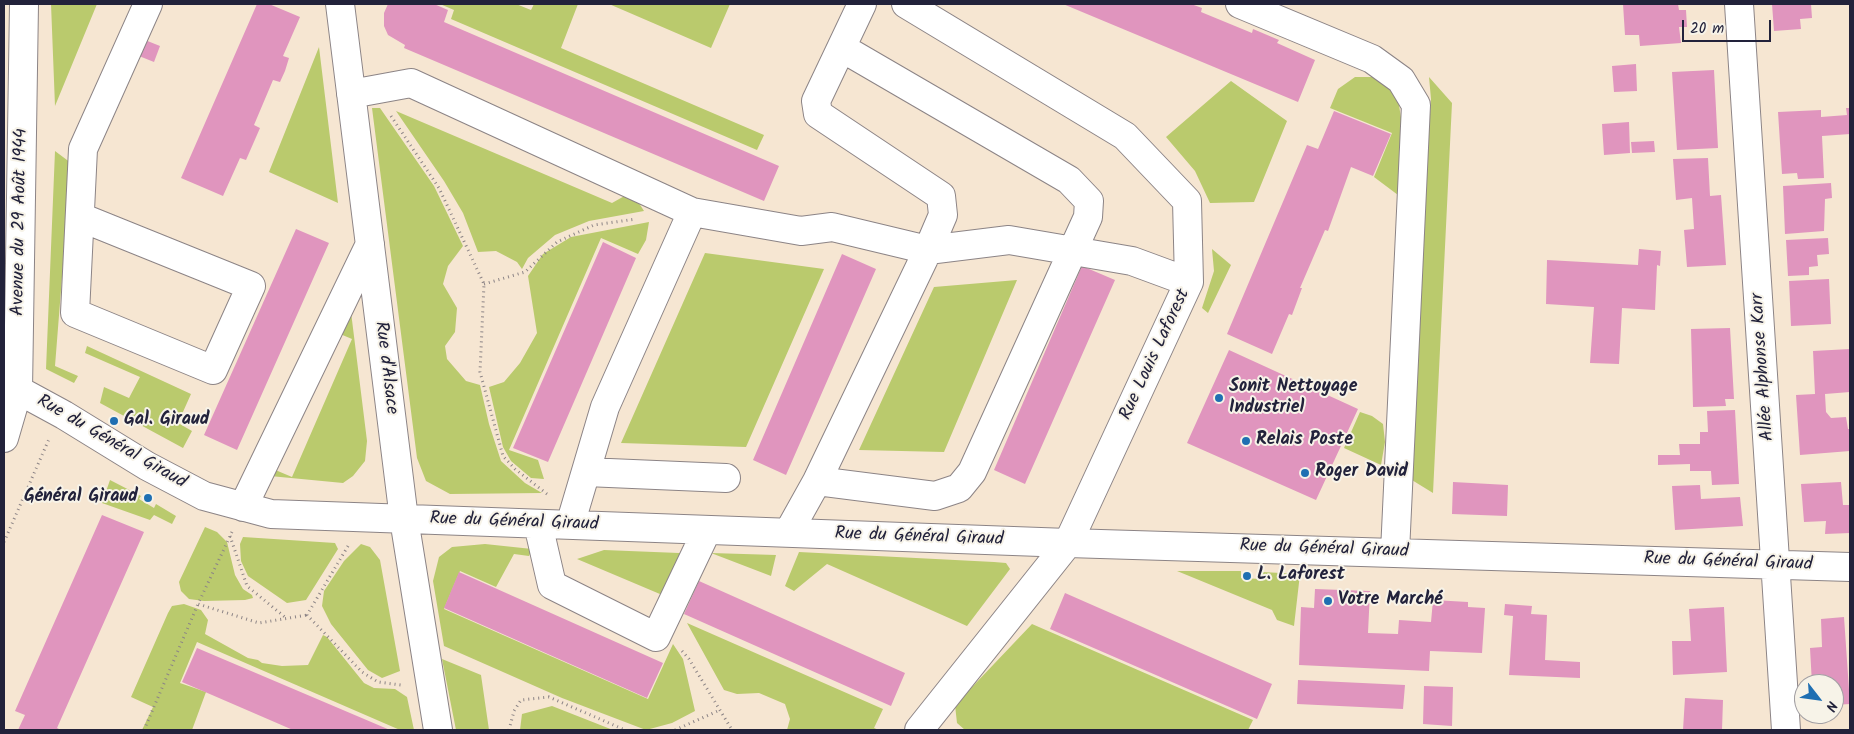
<!DOCTYPE html>
<meta charset="utf-8">
<style>
body{margin:0}
#map{position:relative;width:1854px;height:734px;overflow:hidden;background:#f6e6d2;font-family:Kalam,sans-serif}
canvas{display:block}
.frame{position:absolute;inset:0;border:5px solid #22223b;pointer-events:none}
.north{position:absolute;left:1794px;top:674px;width:50px;height:50px;box-sizing:border-box;background:#f7f3e8;border:1px solid #a29fa3;border-radius:50%;rotate:120deg;font-size:14px;font-weight:700;line-height:20px;text-align:center;color:#22223b}
.north::after{content:'';display:block;margin:auto;width:18px;height:22px;background:#1f6fb2;clip-path:polygon(50% 0,100% 100%,50% 72%,0 100%)}
.scale{position:absolute;left:1682px;top:20px;width:89px;height:22px;box-sizing:border-box;border:2px solid #22223b;border-top:0;padding-left:6px;font-size:15px;line-height:18px;white-space:nowrap;color:#22223b;-webkit-text-stroke:4px #f7f3e8;paint-order:stroke}
</style>
<div id="map">
<canvas width="1854" height="734"></canvas>
<div class="frame"></div>
<div class="north">N</div>
<div class="scale">20 m</div>
</div>
<script>
const g = document.querySelector('canvas').getContext('2d');
g.lineJoin = 'round';
function fill(path, color) { g.fillStyle = color; g.fill(path, 'evenodd'); }
const toPath = rows => new Path2D(rows.map(r => 'M' + r).join(''));
function strokePath(path, color, width, dash) { g.strokeStyle = color; g.lineWidth = width; g.lineCap = dash ? 'butt' : 'round'; g.setLineDash(dash || []); g.stroke(path); }
function write(font, color, halo, rows, align = 'center') {
  g.font = font + ' Kalam,sans-serif'; g.lineWidth = 4; g.setLineDash([]); g.textBaseline = 'middle'; g.strokeStyle = halo; g.fillStyle = color; for (const [text, x, y, turn = 0] of rows) {
    g.save(); g.translate(x, y); g.rotate((+turn || 0) * Math.PI / 180); g.textAlign = isNaN(turn) ? turn : align; if (halo) g.strokeText(text, 0, 0); g.fillText(text, 0, 0); g.restore();
  }
}
fill(toPath([
 [51,4,97,4,55,106],
 [440,4,516,4,531,10,534,4,578,4,561,48,764,135,757,150,451,19,454,10],
 [609,4,730,4,711,48],
 [319,47,338,203,269,172],
 [1355,77,1377,77,1388,84,1398,99,1403,130,1398,195,1374,177,1392,133,1330,108,1338,89],
 [1429,77,1452,103,1433,493,1407,477,1431,99],
 [1231,81,1287,121,1254,202,1210,203,1195,171,1166,137],
 [372,108,380,108,434,186,463,246,448,266,443,284,457,308,455,332,445,346,447,359,466,381,480,385,489,424,501,461,525,483,542,493,450,494,426,481,417,458],
 [396,111,612,203,628,194,637,200,644,211,589,221,555,235,528,258,522,269,517,262,496,251,478,252,463,213,444,181],
 [55,151,71,163,55,366,78,376,74,383,46,369],
 [649,222,646,240,638,254,601,238,509,450,538,460,544,479,531,478,511,461,503,447,489,387,504,382,520,363,537,333,528,276,543,254,571,237],
 [1212,249,1231,265,1208,313,1202,308,1214,271],
 [705,253,824,269,746,447,621,443],
 [1017,280,944,452,859,450,934,287],
 [350,304,367,441,365,461,353,476,343,483,270,476,273,469,292,477,352,339,333,331],
 [87,346,191,394,178,423,192,431,183,448,100,403,104,387,129,398,140,377,85,353],
 [1360,412,1372,416,1383,424,1385,442,1381,465,1344,448],
 [110,480,141,496,139,499,154,508,156,504,176,516,172,524,154,515,150,520,102,503],
 [205,527,217,532,227,542,235,575,243,589,252,595,253,598,245,600,204,601,189,599,181,591,179,582],
 [243,537,335,543,338,549,306,600,287,603,248,576,241,561,240,544],
 [361,544,370,547,380,560,400,671,382,678,368,670,331,624,322,606,324,591,344,561],
 [485,544,532,549,529,556,514,554,496,587,460,571,444,609,648,699,673,644,683,659,695,711,672,723,646,730,562,698,444,646,433,581,439,557,452,547],
 [604,550,679,553,684,559,667,597,577,559],
 [799,552,994,562,1006,563,1010,569,967,626,827,564,794,591,785,586],
 [711,553,776,555,771,576],
 [1177,571,1241,571,1241,578,1261,579,1262,572,1300,574,1294,626,1277,620,1272,610],
 [184,604,201,610,208,620,205,634,248,658,258,660,262,663,282,666,308,665,323,635,327,637,364,683,374,688,395,689,407,697,414,730,400,730,197,642,180,683,206,692,192,730,142,730,153,707,131,697,168,613,172,606],
 [687,623,883,709,874,728,879,730,787,730,790,719,785,704,759,693,737,694,724,690],
 [1032,624,1253,720,1248,730,965,730,957,723,955,705],
 [442,659,481,675,489,730,456,730],
 [552,706,613,730,520,730,522,714]
]), '#baca6d');
fill(toPath([
 [257,4,269,4,300,17,283,56,289,58,285,71,280,82,273,80,254,125,260,128,246,160,240,158,223,196,181,178],
 [388,4,434,4,448,10,444,22,779,166,764,201,404,48,405,45,388,35,384,26,384,13],
 [1063,4,1191,4,1202,8,1201,12,1252,33,1253,29,1279,40,1277,43,1315,60,1298,102],
 [1623,4,1678,4,1679,10,1686,10,1687,27,1679,27,1681,43,1640,46,1639,35,1625,35],
 [1772,4,1811,4,1812,18,1800,19,1801,29,1774,31],
 [145,40,160,46,154,62,139,56],
 [1636,64,1637,91,1614,92,1612,66],
 [1714,70,1718,148,1677,150,1672,72],
 [1846,108,1850,108,1850,134,1822,136,1824,178,1798,179,1797,173,1782,174,1778,112,1821,110,1821,117,1847,115],
 [1334,111,1391,134,1373,176,1351,167,1328,231,1325,230,1300,288,1302,288,1292,315,1289,314,1272,354,1227,334,1307,145,1318,149],
 [1629,122,1630,153,1604,155,1602,124],
 [1654,141,1655,152,1632,153,1631,142],
 [1708,158,1710,196,1721,195,1726,265,1687,267,1684,230,1694,229,1692,198,1676,200,1673,159],
 [1831,183,1832,198,1825,199,1824,231,1785,234,1783,186],
 [296,229,329,243,237,450,204,435],
 [1828,238,1829,254,1817,255,1818,266,1809,267,1809,275,1788,276,1786,240],
 [603,242,636,258,548,462,513,448],
 [1639,249,1661,251,1660,266,1657,265,1655,310,1622,308,1619,364,1590,363,1594,307,1546,304,1547,260,1638,265],
 [842,254,876,269,786,475,753,460],
 [1082,266,1115,280,1025,484,994,470],
 [1829,279,1831,324,1791,326,1789,281],
 [1730,328,1734,399,1725,399,1726,406,1693,407,1691,329],
 [1850,349,1850,392,1825,394,1826,412,1831,418,1846,417,1848,429,1850,429,1850,451,1800,455,1796,395,1815,394,1813,351],
 [1229,350,1358,409,1316,500,1187,443],
 [1735,410,1739,484,1712,485,1711,471,1690,471,1690,464,1658,465,1658,455,1680,455,1679,444,1700,444,1700,432,1708,432,1707,411],
 [1453,482,1508,485,1507,516,1452,514],
 [1841,482,1843,505,1850,505,1850,533,1825,534,1826,521,1804,522,1801,484],
 [1700,485,1701,499,1740,497,1743,526,1675,530,1672,486],
 [102,515,144,532,57,728,61,730,18,730,25,715,15,711],
 [459,572,663,663,647,698,444,608],
 [699,581,905,673,891,706,684,614],
 [1315,589,1370,591,1368,633,1398,634,1399,620,1431,622,1433,600,1468,602,1468,607,1485,608,1482,653,1430,651,1429,671,1299,665,1301,607,1314,608],
 [1065,593,1272,684,1257,719,1050,629],
 [1505,604,1532,606,1531,614,1547,615,1545,660,1580,662,1580,678,1509,675,1513,616,1504,615],
 [1724,607,1727,672,1673,675,1672,641,1691,641,1689,609],
 [1844,617,1850,704,1834,705,1834,684,1812,684,1810,648,1822,647,1821,619],
 [197,648,390,730,293,730,182,682],
 [1298,680,1405,685,1403,709,1297,704],
 [1424,686,1453,687,1452,726,1423,724],
 [1685,698,1723,700,1722,730,1683,730]
]), '#e095be');
const minor = toPath([
 [340,4,404,519,438,730],
 [906,4,1125,136,1187,201,1189,282,1068,543,919,730],
 [1240,4,1372,59,1401,80,1416,105,1395,552],
 [1739,4,1786,730],
 [842,48,1069,180,1089,201,1088,217,972,472,959,488,935,496,817,481,928,250,943,215,941,196,818,114,816,101,862,4],
 [351,94,411,83,692,212,801,231,832,227,928,250,1009,240,1132,261,1189,282],
 [80,217,251,286,213,370,75,313,83,149,148,4],
 [18,390,64,415,147,466,204,496,271,514,1068,543,1850,567],
 [4,438,18,390,24,4],
 [586,472,726,478],
 [243,507,370,244],
 [538,524,552,585,656,637,707,530],
 [570,525,605,407,692,212],
 [788,533,817,481]
]);
strokePath(minor, '#8c8486', 30);
strokePath(toPath([
 [391,116,439,188,484,284,480,372,503,456,515,469,547,494],
 [484,284,525,272,557,242,594,225,636,219],
 [232,532,198,604,259,623,307,615],
 [230,536,247,586,286,618],
 [4,542,49,439],
 [348,546,307,615,362,672,378,682,401,685],
 [682,651,689,659,732,730],
 [144,730,198,604],
 [509,730,514,711,521,700,549,697,625,730],
 [675,730,720,710]
]), '#8c8486', 3, [1, 4]);
strokePath(minor, '#fff', 28);
for (const [x, y, r, color] of [
 [1219,398,5,"#1f6fb2"],
 [114,421,5,"#1f6fb2"],
 [1246,441,5,"#1f6fb2"],
 [1305,473,5,"#1f6fb2"],
 [148,498,5,"#1f6fb2"],
 [1247,576,5,"#1f6fb2"],
 [1328,601,5,"#1f6fb2"]
]) { const dot = new Path2D(); dot.arc(x, y, r, 0, 2 * Math.PI); g.fillStyle = color; g.fill(dot); strokePath(dot, '#f7f3e8', 2); }
write('18px', '#22223b', '#f7f3e8', [
 ["Avenue du 29 Août 1944",21,222,-89],
 ["Rue Louis Laforest",1156,355,-65],
 ["Allée Alphonse Karr",1764,367,-94],
 ["Rue d'Alsace",385,368,83],
 ["Rue du Général Giraud",111,443,30],
 ["Rue du Général Giraud",514,523,2],
 ["Rue du Général Giraud",919,538,2],
 ["Rue du Général Giraud",1324,550,2],
 ["Rue du Général Giraud",1728,563,2]
]);
write('bold 18px', '#22223b', '#f7f3e8', [
 ["Sonit Nettoyage",1229,388],
 ["Industriel",1229,409],
 ["Gal. Giraud",124,421],
 ["Relais Poste",1256,441],
 ["Roger David",1315,473],
 ["Général Giraud",138,498,"right"],
 ["L. Laforest",1257,576],
 ["Votre Marché",1338,601]
], 'left');
</script>
